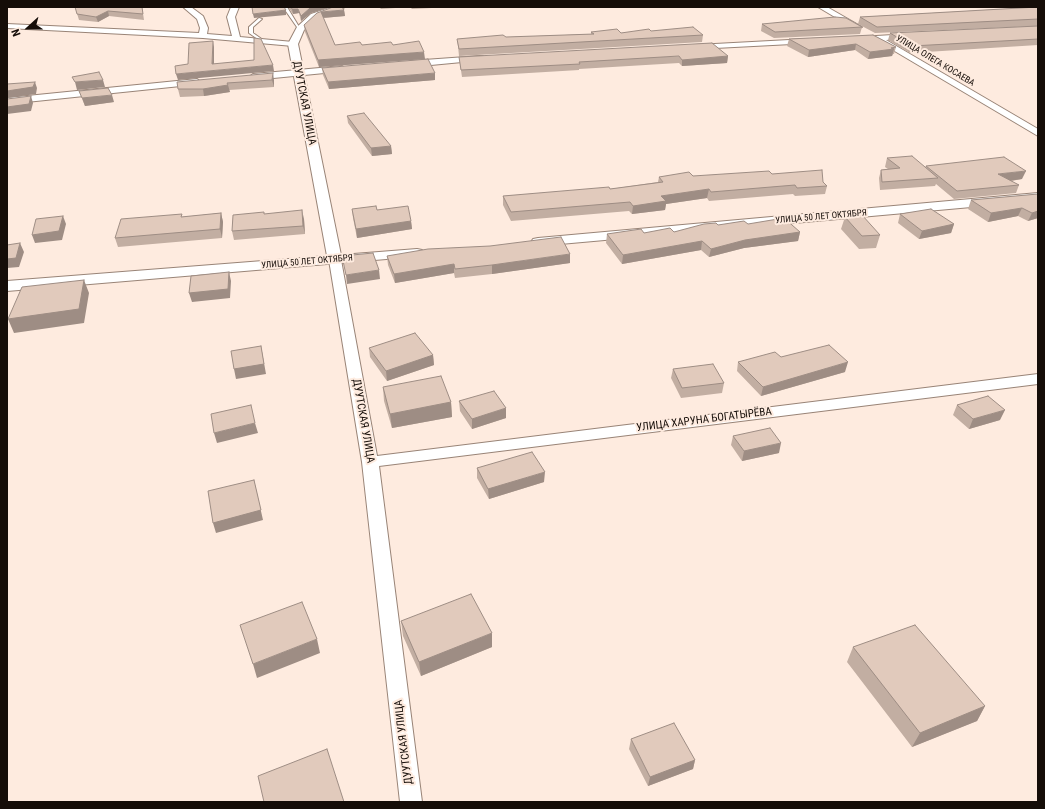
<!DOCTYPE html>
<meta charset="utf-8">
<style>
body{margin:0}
#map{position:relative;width:1045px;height:809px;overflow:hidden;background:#feebdf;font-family:"Roboto Condensed",sans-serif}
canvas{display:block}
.frame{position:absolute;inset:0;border:8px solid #150d08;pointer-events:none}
.north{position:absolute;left:8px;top:8px;width:40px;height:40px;-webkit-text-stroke:3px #feebdf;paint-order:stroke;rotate:249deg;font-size:11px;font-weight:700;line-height:16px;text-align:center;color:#150d08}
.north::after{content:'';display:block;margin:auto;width:14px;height:18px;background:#150d08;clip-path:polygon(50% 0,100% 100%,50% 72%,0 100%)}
</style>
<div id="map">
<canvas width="1045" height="809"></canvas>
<div class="frame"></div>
<div class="north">N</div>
</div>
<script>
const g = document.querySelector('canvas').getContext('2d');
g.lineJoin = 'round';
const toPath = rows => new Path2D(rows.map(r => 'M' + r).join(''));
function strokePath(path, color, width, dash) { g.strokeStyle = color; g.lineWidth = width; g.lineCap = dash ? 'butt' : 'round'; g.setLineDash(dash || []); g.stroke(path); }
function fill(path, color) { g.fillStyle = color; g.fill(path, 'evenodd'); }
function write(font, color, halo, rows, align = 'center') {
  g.font = font + ' "Roboto Condensed",sans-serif'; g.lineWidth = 4; g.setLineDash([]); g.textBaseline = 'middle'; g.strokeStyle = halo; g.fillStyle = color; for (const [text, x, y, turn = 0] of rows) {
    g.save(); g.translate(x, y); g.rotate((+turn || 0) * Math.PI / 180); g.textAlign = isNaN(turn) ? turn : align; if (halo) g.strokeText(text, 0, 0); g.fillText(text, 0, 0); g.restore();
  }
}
const service = toPath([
 [283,7,287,7,301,30,299,30,283,7],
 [259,18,262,19,253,27,253,33,263,40,263,42,262,42,249,33,249,27,259,18]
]);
const minor = toPath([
 [183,7,191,7,203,16,208,28,207,34,232,36,227,17,231,7,239,7,235,17,240,37,293,42,297,44,293,46,203,38,7,28,7,24,199,33,200,28,197,19,183,7],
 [818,7,827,7,862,27,855,29,818,7],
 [909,34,912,34,912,38,886,40,1038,129,1038,136,876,40,860,41,856,39,860,37,909,34],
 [808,39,812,41,811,43,696,49,692,47,696,45,808,39],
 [480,56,483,56,483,60,410,67,406,64,410,61,480,56],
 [342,66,346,69,345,71,253,80,249,77,253,74,342,66],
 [197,79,201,82,200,84,7,104,7,98,197,79],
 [335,256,341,260,377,456,1038,374,1038,384,379,466,422,802,400,802,362,462,329,260,335,256]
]);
const tertiary = toPath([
 [332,7,345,7,317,18,304,30,298,44,341,255,417,249,422,250,424,253,422,256,7,291,7,281,327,256,288,44,297,27,311,14,332,7],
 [1038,193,1038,201,538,246,533,245,531,242,533,239,538,238,1038,193]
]);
strokePath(service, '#998477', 2);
strokePath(minor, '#998477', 2);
strokePath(tertiary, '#998477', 2);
fill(service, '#fff');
fill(minor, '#fff');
fill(tertiary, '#fff');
fill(toPath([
 [75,7,142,7,144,20,109,16,98,22,79,20],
 [288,7,331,7,311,13,301,21,299,13,293,14],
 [379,7,452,7,412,9,410,7,381,9],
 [1038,7,1038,26,875,33,858,24,860,17],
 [344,10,345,16,323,18,335,45,393,45,425,59,319,67,305,32,304,25],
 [762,24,862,27,860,34,774,38,761,31],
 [1038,26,1038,45,910,53,888,40,890,33],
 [651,31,703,35,702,42,459,56,458,46,457,39,591,34,591,32,621,33],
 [873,35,896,47,894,54,893,54,892,56,868,59,855,50,808,57,787,46,789,39],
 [728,56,727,63,682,66,679,63,579,69,579,70,462,77,459,57],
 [322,68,435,80,329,89,323,75],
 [274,80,274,87,229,90,230,92,204,96,180,97,178,89,177,82],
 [79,91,114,102,85,106],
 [347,116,391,146,392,154,372,156,348,123],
 [887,158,925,167,926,166,1022,179,1011,181,1019,185,1016,193,954,199,936,184,935,186,880,190,879,178,881,170,888,169,885,167],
 [693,176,823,182,827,186,825,194,795,196,793,194,709,201,707,198,666,204,665,210,632,214,629,211,511,221,503,205,503,196,610,189,658,182,659,177],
 [1038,194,1038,218,1028,221,1018,216,988,222,968,209,971,200],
 [352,209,411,221,412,229,357,238,353,218],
 [221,213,223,222,222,238,118,247,115,238,182,217],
 [900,214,954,224,951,233,919,239,898,223],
 [845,217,880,235,876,248,859,249,841,229],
 [304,219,305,234,234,240,232,231],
 [748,224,800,232,798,241,744,248,709,257,701,250,622,264,606,243,607,234,674,232,718,225],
 [387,256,570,263,492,274,455,278,454,273,395,283,388,265],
 [369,348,433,355,434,365,387,381,370,357],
 [781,357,845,372,761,396,737,371,738,362],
 [673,369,724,383,722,393,681,398,671,378],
 [383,387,451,402,452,417,392,428,384,401],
 [459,401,506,418,472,429,460,411],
 [957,405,1000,420,969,429,953,415],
 [733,436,779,453,742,461,731,445],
 [477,468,544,482,489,499,477,478],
 [401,621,492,647,421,676,403,636],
 [853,647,985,706,977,721,912,747,847,662],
 [631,739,695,760,693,769,648,786,629,749]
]), '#c2aea2');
fill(toPath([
 [314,7,331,7,311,13,301,21,301,16,310,8],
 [292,9,298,9,299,13,293,14],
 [286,10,286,15,254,18,253,14],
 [344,10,345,16,322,18,321,12],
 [108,11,109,16,98,22,96,17],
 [213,41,214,47,214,70,212,64],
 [856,44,855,50,808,57,809,50],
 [894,49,892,56,868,59,870,52],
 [424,52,425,59,319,67,318,60],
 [728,56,727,63,682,66,682,60],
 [273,65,274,71,178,80,176,74],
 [273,73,274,80,274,87,272,80],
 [435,73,435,80,329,89,328,82],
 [103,80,105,87,77,90,75,82],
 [35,82,37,88,36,94,7,98,7,91],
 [228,85,230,92,204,96,203,89],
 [112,95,114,102,85,106,82,98],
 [31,96,33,103,31,111,7,114,7,107],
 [391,146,392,154,372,156,371,148],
 [1026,171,1022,179,995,183,998,174],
 [709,189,707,198,666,204,665,210,632,214,633,206,661,196],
 [1022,208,1018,216,988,222,991,213],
 [302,210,304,219,305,234,303,226],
 [1038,211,1038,218,1028,221,1032,213],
 [221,213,223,222,222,238,220,229],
 [63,216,66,224,62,240,35,243,32,235],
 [411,221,412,229,357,238,356,229],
 [954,224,951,233,919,239,922,231],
 [800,232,798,241,744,248,709,257,711,249,745,240],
 [702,241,701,250,622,264,623,255],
 [20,243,24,252,19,267,7,268,7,259],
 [570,254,570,263,492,274,492,265],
 [454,264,454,273,395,283,394,274],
 [379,270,380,279,347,284,346,275],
 [229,272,231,281,230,298,192,302,189,293],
 [84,280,89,293,84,323,14,333,8,319],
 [261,346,266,374,236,379,234,369],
 [433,355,434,365,387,381,386,371],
 [848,362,845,372,761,396,763,387],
 [451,402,452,417,392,428,390,414],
 [506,408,506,418,472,429,472,419],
 [1005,410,1000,420,969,429,973,419],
 [255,423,258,433,217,443,214,433],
 [781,443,779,453,742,461,744,451],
 [545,472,544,482,489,499,488,489],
 [254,480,263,520,216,533,213,523],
 [492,633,492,647,421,676,419,662],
 [317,639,320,653,257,678,253,664],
 [985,706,977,721,912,747,920,733],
 [695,760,693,769,648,786,650,777]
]), '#9e8d84');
const building = toPath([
 [75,7,142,7,143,14,108,11,96,17,77,14,75,7],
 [252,7,284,7,286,10,253,14,252,7],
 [291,7,314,7,310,8,301,16,298,9,292,9,291,7],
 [333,7,342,7,344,10,321,12,335,45,360,42,362,45,391,42,393,45,419,41,424,52,318,60,304,25,317,13,333,7],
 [1038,7,1038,19,877,27,860,17,1038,7],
 [835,17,846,18,862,27,775,32,762,24,835,17],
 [1038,26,1038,39,912,46,890,33,1038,26],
 [693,27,703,35,459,49,457,39,503,35,506,37,594,34,591,32,617,29,621,33,649,29,651,31,693,27],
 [873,35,896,47,891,48,894,49,870,52,856,44,809,50,789,39,873,35],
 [254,38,261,39,273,65,176,74,175,66,188,64,189,43,213,41,212,64,254,60,254,38],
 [712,43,728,56,682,60,679,56,579,62,580,64,461,70,459,57,712,43],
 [428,59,435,73,328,82,322,68,428,59],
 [99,72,103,80,75,82,72,77,99,72],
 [273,73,272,80,227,83,228,85,203,89,178,89,177,82,273,73],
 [35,82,33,87,7,91,7,84,35,82],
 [108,88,112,95,82,98,79,91,108,88],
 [31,96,29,104,7,107,7,99,31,96],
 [364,113,391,146,371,148,347,116,364,113],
 [912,156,938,178,882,182,881,170,900,168,887,158,912,156],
 [1004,157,1026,171,998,174,1019,185,957,191,926,166,1004,157],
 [822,170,823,182,827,186,797,188,795,185,711,192,709,189,661,196,666,201,633,206,630,202,511,212,503,196,609,187,610,189,663,182,659,177,689,172,693,176,769,171,772,174,822,170],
 [1038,194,1038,211,1032,213,1022,208,991,213,971,200,1038,194],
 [376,206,377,210,408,206,411,221,356,229,352,209,376,206],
 [931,209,954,224,922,231,900,214,931,209],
 [302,210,303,226,232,231,233,215,264,212,264,214,302,210],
 [221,213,220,229,115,238,121,219,182,214,181,217,221,213],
 [862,215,880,235,862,236,845,217,862,215],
 [63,216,59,231,32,235,36,219,63,216],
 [784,218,800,232,745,240,711,249,702,241,623,255,607,234,641,229,644,233,670,228,674,232,704,224,716,223,718,225,744,221,748,224,784,218],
 [561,237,570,254,492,265,455,269,454,264,394,274,387,256,428,249,490,246,561,237],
 [20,243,16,258,7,259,7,245,20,243],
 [373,253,379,270,346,275,342,256,373,253],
 [229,272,228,289,189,293,191,276,229,272],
 [84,280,79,309,8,319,22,287,84,280],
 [415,333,433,355,386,371,369,348,415,333],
 [829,345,848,362,763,387,738,362,775,352,781,357,829,345],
 [261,346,264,364,234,369,231,351,261,346],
 [713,364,724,383,682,388,673,369,713,364],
 [441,376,451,402,390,414,383,387,441,376],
 [494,391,506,408,472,419,459,401,494,391],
 [988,396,1005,410,973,419,957,405,988,396],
 [251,405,255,423,214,433,211,414,251,405],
 [770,428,781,443,744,451,733,436,770,428],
 [532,452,545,472,488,489,477,468,532,452],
 [254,480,261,510,213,523,208,491,254,480],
 [471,594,492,633,419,662,401,621,471,594],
 [302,602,317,639,253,664,240,625,302,602],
 [915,625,985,706,920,733,853,647,915,625],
 [674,723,695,760,650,777,631,739,674,723],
 [327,749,344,802,264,802,258,776,327,749]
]);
fill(building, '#e1cabc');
strokePath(building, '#9e8d84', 1);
write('9px', '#150d08', '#feebdf', [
 ["УЛИЦА ОЛЕГА КОСАЕВА",935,61,31],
 ["УЛИЦА 50 ЛЕТ ОКТЯБРЯ",821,217,-5],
 ["УЛИЦА 50 ЛЕТ ОКТЯБРЯ",307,262,-5]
]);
write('11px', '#150d08', '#feebdf', [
 ["ДУУТСКАЯ УЛИЦА",304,103,79],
 ["УЛИЦА ХАРУНА БОГАТЫРЁВА",704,420,-7],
 ["ДУУТСКАЯ УЛИЦА",363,421,80],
 ["ДУУТСКАЯ УЛИЦА",404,742,-97]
]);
</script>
